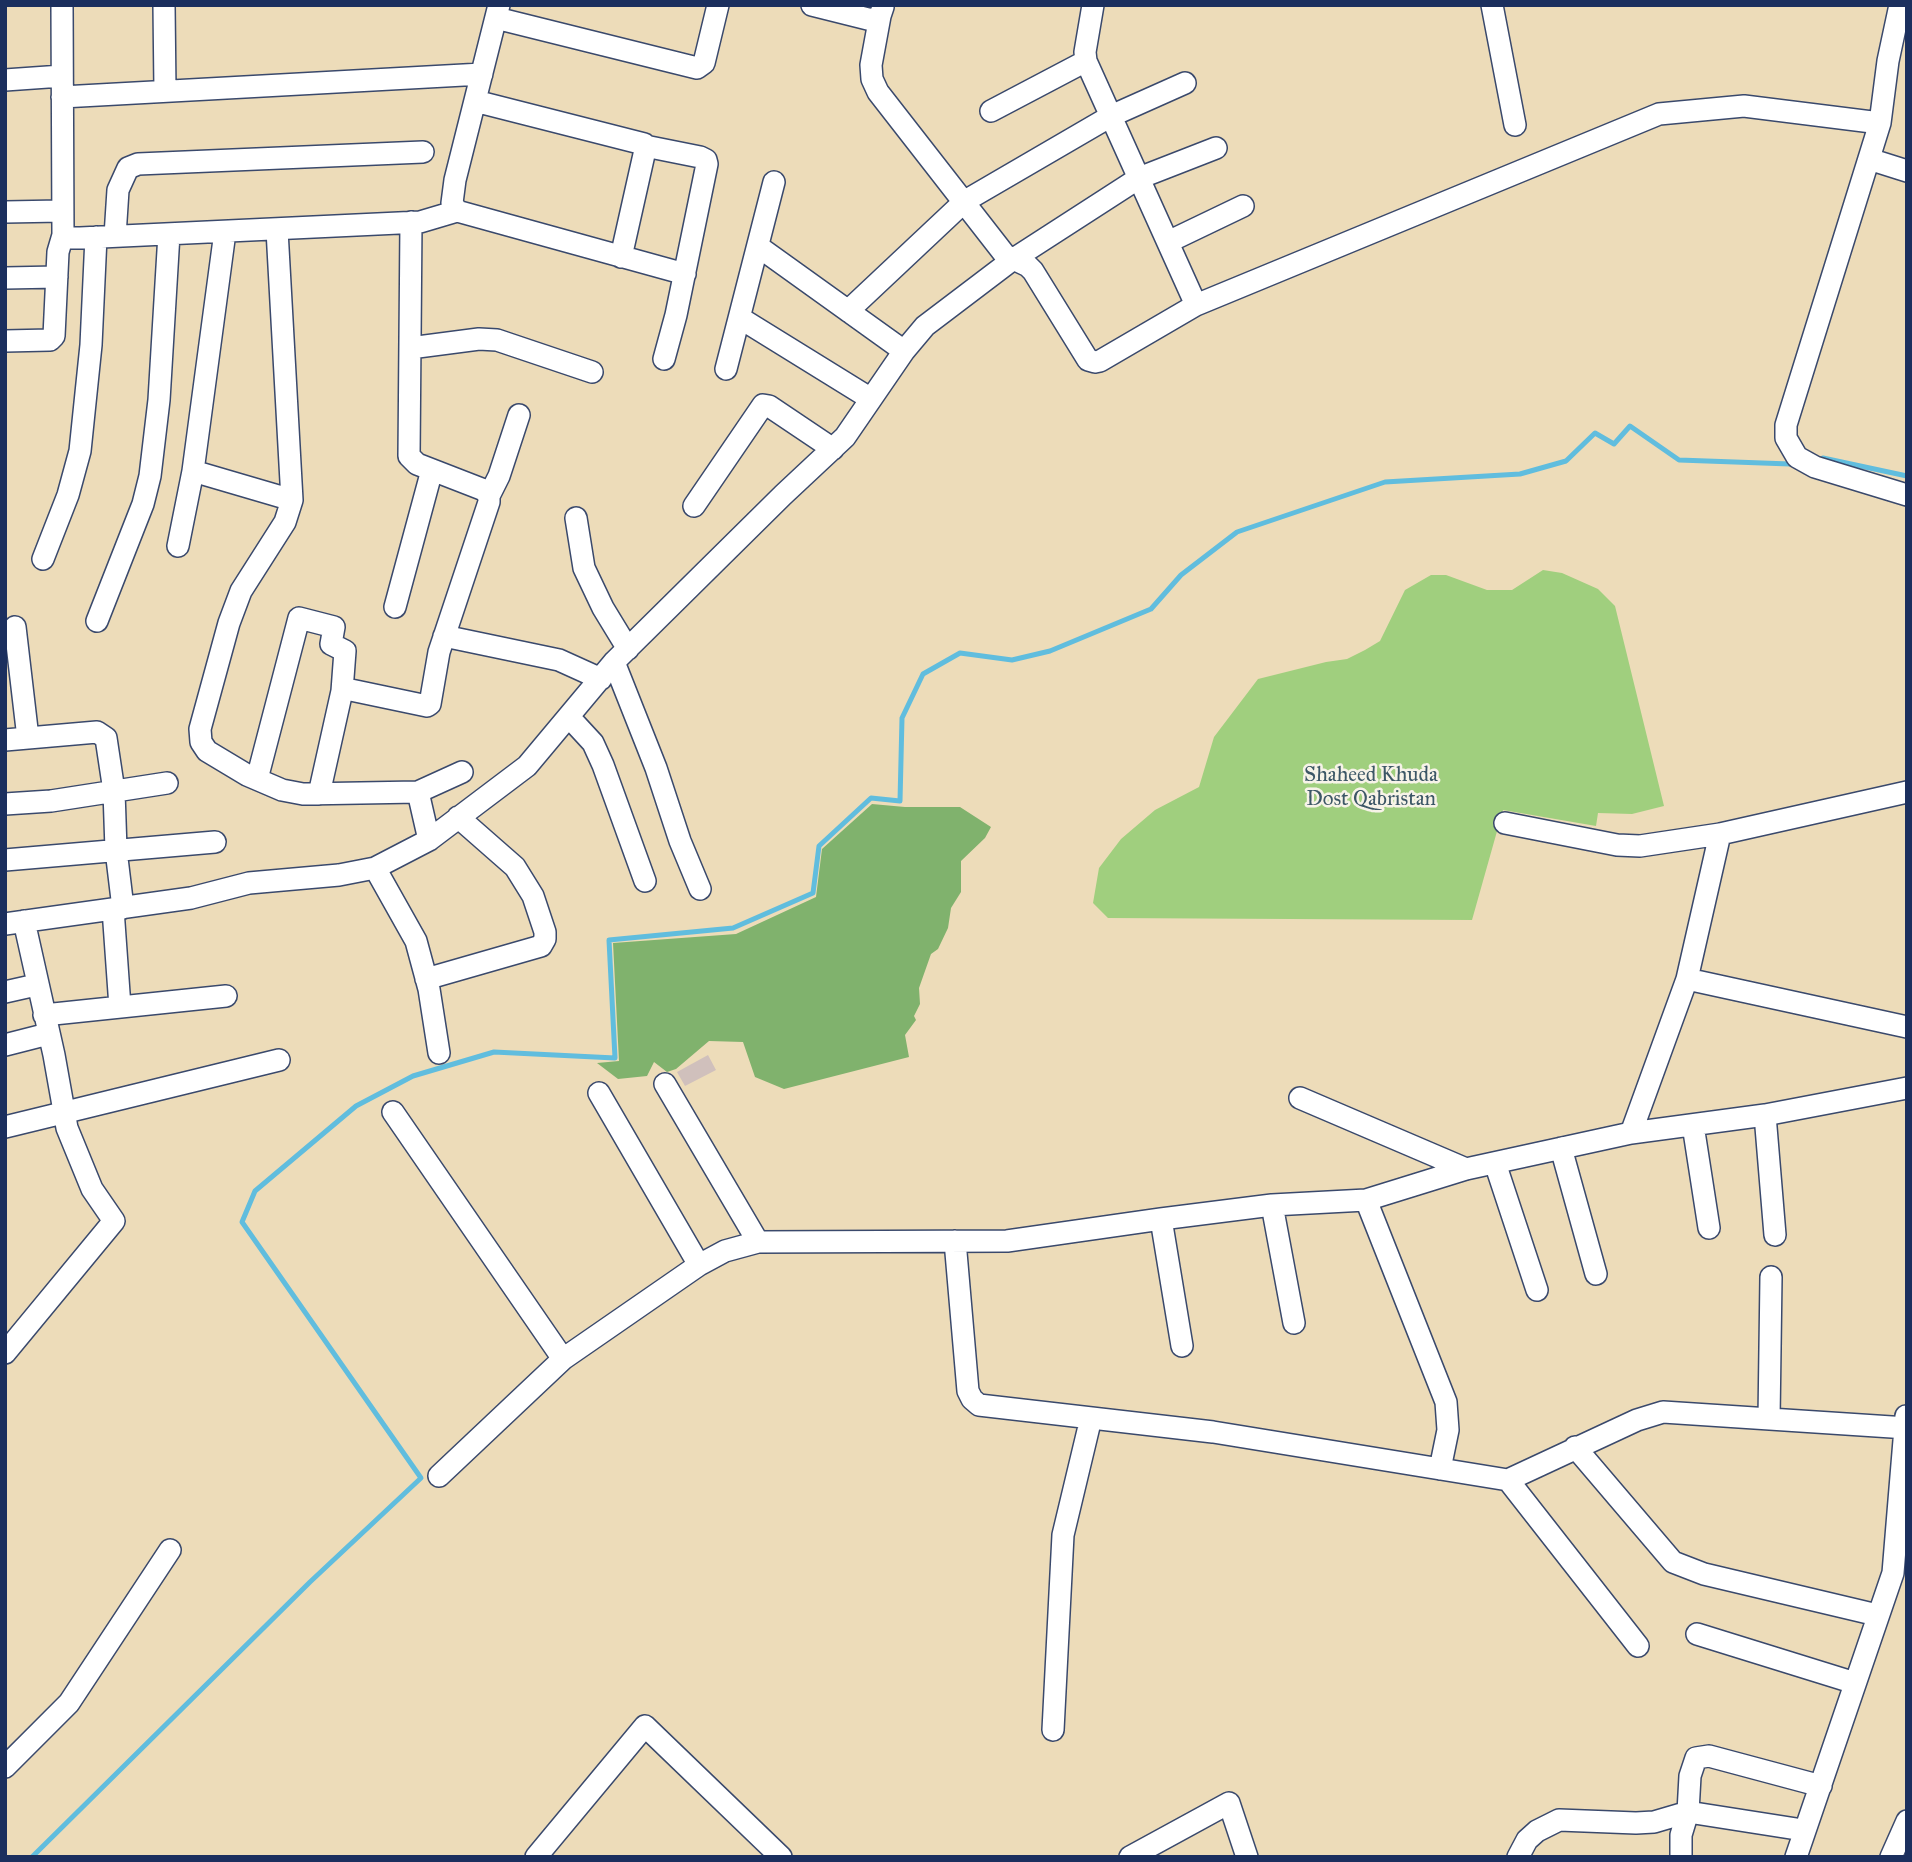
<!DOCTYPE html>
<style>
body{margin:0}
#map{position:relative;width:1912px;height:1862px;overflow:hidden;background:#eddcb9;font-family:"IM FELL Great Primer",serif}
canvas{display:block}
.frame{position:absolute;inset:0;border:7px solid #1b2f5e;pointer-events:none}
</style>
<div id="map">
<canvas width="1912" height="1862"></canvas>
<div class="frame"></div>
</div>
<script>
const g = document.querySelector('canvas').getContext('2d');
g.lineJoin = 'round';
function fill(path, color) { g.fillStyle = color; g.fill(path, 'evenodd'); }
const toPath = rows => new Path2D(rows.map(r => 'M' + r).join(''));
function strokePath(path, color, width, dash) { g.strokeStyle = color; g.lineWidth = width; g.lineCap = dash ? 'butt' : 'round'; g.setLineDash(dash || []); g.stroke(path); }
function write(font, color, halo, rows, align = 'center') {
  g.font = font + ' "IM FELL Great Primer",serif'; g.lineWidth = 5; g.setLineDash([]); g.textBaseline = 'middle'; g.strokeStyle = halo; g.fillStyle = color; for (const [text, x, y, turn = 0] of rows) {
    g.save(); g.translate(x, y); g.rotate((+turn || 0) * Math.PI / 180); g.textAlign = isNaN(turn) ? turn : align; if (halo) g.strokeText(text, 0, 0); g.fillText(text, 0, 0); g.restore();
  }
}
fill(toPath([
 [708,1055,716,1070,685,1086,677,1072]
]), '#d0c0bc');
fill(toPath([
 [1543,570,1562,573,1598,589,1615,606,1664,806,1632,814,1598,813,1596,826,1503,810,1472,920,1108,918,1093,903,1099,868,1121,839,1155,810,1199,787,1214,737,1258,679,1326,662,1347,659,1365,650,1380,641,1405,590,1431,575,1446,575,1487,590,1512,590]
]), '#a0cf7e');
fill(toPath([
 [872,804,905,807,960,807,991,827,985,838,961,861,961,892,951,908,948,928,938,949,931,954,919,988,920,1004,914,1016,916,1020,905,1035,909,1057,784,1089,755,1077,743,1042,709,1041,676,1069,667,1072,654,1062,647,1076,618,1079,597,1063,619,1061,613,943,736,934,816,897,822,849]
]), '#80b26d');
strokePath(toPath([
 [1823,458,1907,476],
 [32,1857,310,1582,421,1478,242,1222,255,1191,356,1106,413,1076,494,1052,615,1058,609,940,733,928,813,893,819,846,871,798,900,801,902,718,923,674,960,653,1012,660,1050,651,1151,609,1181,575,1237,532,1385,482,1520,474,1566,461,1595,433,1614,444,1630,426,1679,460,1790,464]
]), '#60bdde', 5);
const minor = toPath([
 [62,5,63,235,68,238,80,238,420,222,457,211],
 [164,5,165,91],
 [499,5,455,180,452,203,457,211,685,274],
 [812,5,872,20,880,16,883,7],
 [1093,5,1085,52,1086,61,1196,305],
 [1492,5,1515,125],
 [1900,5,1888,61,1880,123,1786,425,1786,438,1797,457,1815,467,1907,495],
 [880,16,871,65,872,79,878,92,1005,255,1028,266,1033,271,1088,360,1095,362,1100,361,1196,305,1659,114,1744,106,1880,123],
 [496,18,697,68,704,63,718,5],
 [5,80,62,76],
 [62,97,482,74],
 [475,101,644,144,645,150,621,257],
 [991,111,1086,61],
 [645,146,700,157,706,160,707,164,676,315,664,359],
 [1869,159,1907,171],
 [5,212,61,211],
 [277,230,292,500,285,522,241,591,229,623,200,729,201,742,207,751,247,775,282,790,303,794,418,792,462,772],
 [115,236,118,190,128,168,138,164,423,152],
 [1168,242,1243,206],
 [759,247,904,351],
 [5,278,57,277],
 [848,311,965,201,1111,116,1185,83],
 [740,318,871,399],
 [5,341,50,340,54,336,58,252,63,235],
 [410,348,479,339,497,340,592,372],
 [726,369,774,182],
 [193,471,292,500],
 [489,496,499,476,519,415],
 [694,506,763,405,769,406,833,449],
 [576,518,584,568,603,608,628,649],
 [178,546,193,471,225,232],
 [43,559,68,495,80,451,91,345,96,237],
 [395,607,432,470],
 [97,621,143,504,150,476,159,400,169,234],
 [15,627,28,738],
 [444,636,559,660,601,679],
 [614,662,656,768,680,841,700,889],
 [569,717,593,743,603,765,645,881],
 [5,740,97,732,106,738,114,791,116,850,123,908],
 [257,779,299,618,334,627,331,644,345,651,342,691],
 [418,792,429,840],
 [319,794,342,691,346,689,427,706,430,704,439,652,489,502,489,496,484,490,417,464,409,456,411,222],
 [5,804,51,801,167,783],
 [1505,823,1617,845,1640,846,1720,834,1907,792],
 [5,860,215,842],
 [375,868,416,941,429,989,439,1053],
 [113,909,120,1007],
 [5,924,191,898,249,883,339,875,375,868,429,840,527,766,614,662,783,495,845,437,904,351,925,326,1012,260,1139,178,1216,148],
 [426,979,541,946,545,939,545,932,533,896,515,867,458,817],
 [1687,979,1907,1027],
 [5,992,36,985],
 [44,1015,226,996],
 [5,1045,48,1034],
 [665,1084,758,1242],
 [599,1093,699,1265],
 [1300,1098,1466,1169],
 [393,1112,563,1359],
 [1765,1115,1775,1235],
 [1693,1125,1709,1228],
 [5,1127,279,1060],
 [1631,1133,1687,979,1720,834],
 [1561,1148,1596,1274],
 [1495,1163,1537,1290],
 [1366,1200,1446,1402,1448,1430,1440,1469],
 [1272,1205,1294,1323],
 [1161,1219,1182,1346],
 [955,1241,968,1391,972,1399,979,1405,1213,1432,1508,1480,1637,1420,1663,1412,1907,1428],
 [5,1353,114,1221,92,1189,67,1128,54,1055,24,921],
 [1769,1419,1771,1277],
 [1575,1447,1673,1562,1704,1574,1877,1615],
 [439,1476,563,1359,699,1265,725,1251,758,1242,1007,1241,1161,1219,1272,1205,1366,1200,1466,1169,1631,1133,1765,1115,1907,1088],
 [1508,1480,1638,1646],
 [1697,1634,1855,1683],
 [1053,1730,1063,1535,1091,1418],
 [5,1767,69,1703,170,1550],
 [536,1857,645,1726,781,1857],
 [1130,1857,1229,1803,1247,1857],
 [1518,1857,1527,1840,1537,1831,1559,1820,1636,1823,1654,1822,1688,1812,1803,1830],
 [1681,1857,1681,1835,1688,1812,1690,1776,1696,1758,1709,1756,1821,1786],
 [1796,1857,1893,1573,1906,1416],
 [1891,1857,1907,1821]
]);
strokePath(minor, '#3a496c', 24);
strokePath(minor, '#fff', 21);
write('21px', '#3c5766', '#f7f3e8', [
 ["Shaheed Khuda",1371,776],
 ["Dost Qabristan",1371,800]
]);
</script>
